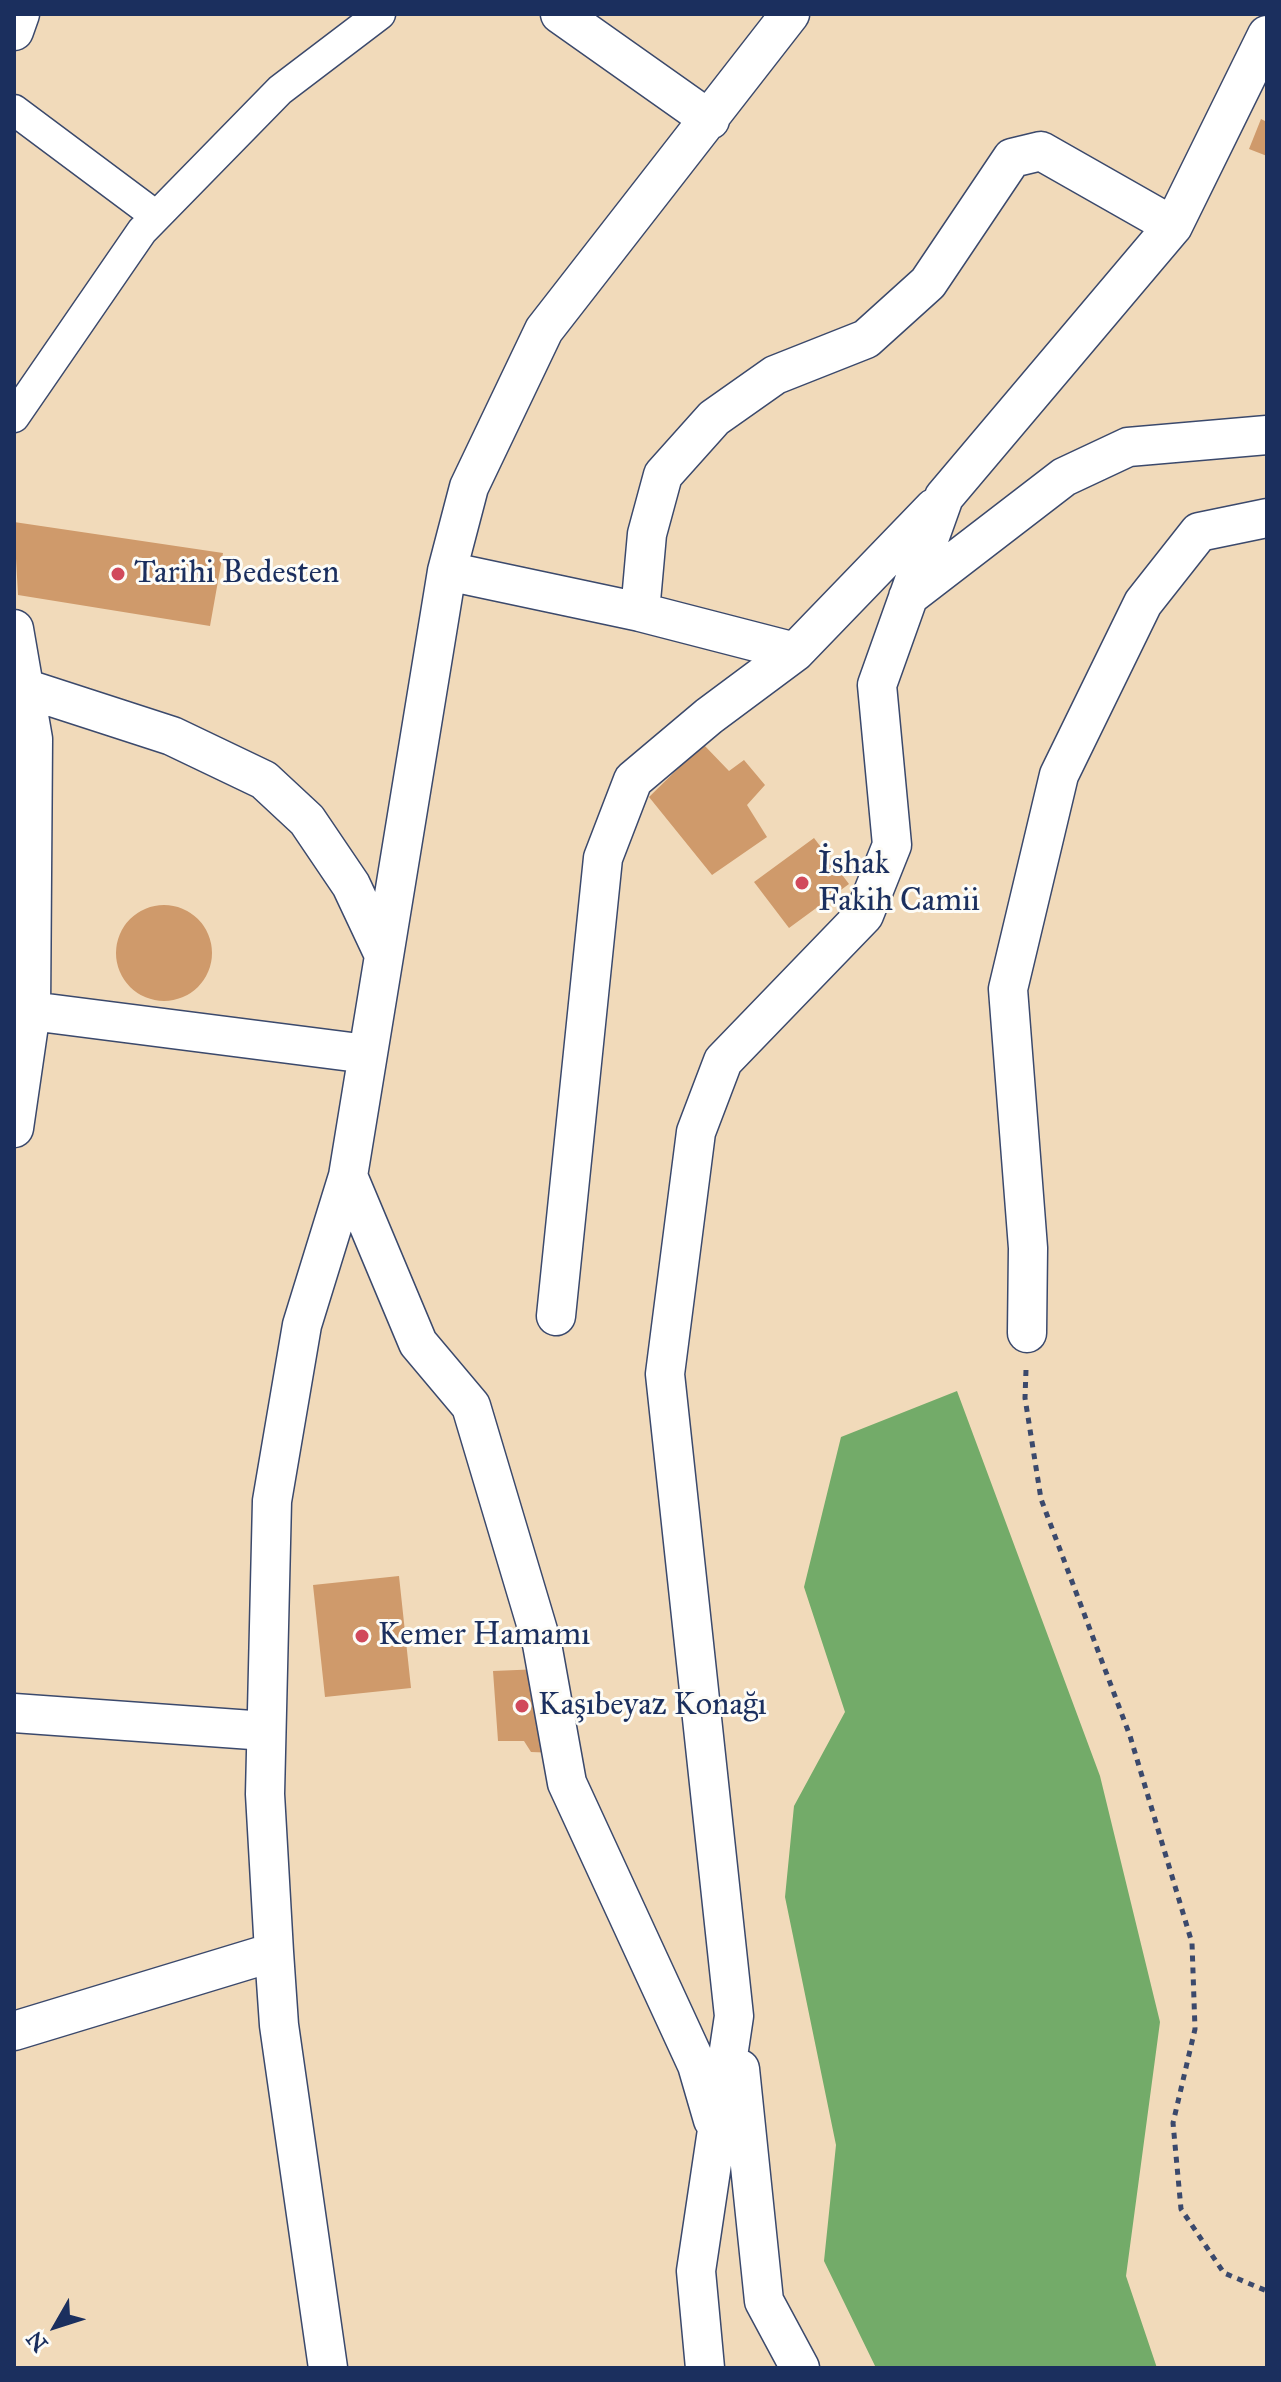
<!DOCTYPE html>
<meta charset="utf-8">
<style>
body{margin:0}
#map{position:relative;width:1281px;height:2382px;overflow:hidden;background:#f1daba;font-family:"IM FELL Great Primer",serif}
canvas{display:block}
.frame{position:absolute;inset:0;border:16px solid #1b2f5e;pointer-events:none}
.north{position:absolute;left:16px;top:2286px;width:80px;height:80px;-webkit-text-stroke:6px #fdfcf7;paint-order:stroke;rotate:231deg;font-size:22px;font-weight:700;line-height:32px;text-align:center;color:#1b2f5e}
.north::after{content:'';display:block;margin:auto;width:28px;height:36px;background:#1b2f5e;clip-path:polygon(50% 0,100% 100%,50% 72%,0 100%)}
</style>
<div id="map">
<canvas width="1281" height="2382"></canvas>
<div class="frame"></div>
<div class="north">N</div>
</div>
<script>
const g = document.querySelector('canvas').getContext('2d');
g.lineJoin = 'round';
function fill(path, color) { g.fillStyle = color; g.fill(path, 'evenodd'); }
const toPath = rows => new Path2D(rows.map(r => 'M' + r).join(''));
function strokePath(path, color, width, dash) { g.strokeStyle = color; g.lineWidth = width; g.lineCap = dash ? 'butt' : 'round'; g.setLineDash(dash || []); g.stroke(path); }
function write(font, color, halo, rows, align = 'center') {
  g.font = font + ' "IM FELL Great Primer",serif'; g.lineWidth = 6; g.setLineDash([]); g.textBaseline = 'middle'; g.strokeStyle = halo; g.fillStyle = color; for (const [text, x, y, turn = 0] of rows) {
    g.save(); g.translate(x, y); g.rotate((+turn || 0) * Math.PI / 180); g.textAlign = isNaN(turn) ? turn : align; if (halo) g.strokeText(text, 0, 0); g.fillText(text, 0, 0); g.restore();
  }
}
fill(toPath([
 [957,1391,1100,1776,1160,2022,1126,2276,1157,2368,876,2368,824,2261,836,2145,785,1897,794,1806,845,1712,804,1587,841,1437]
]), '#73ab69');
fill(toPath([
 [1261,119,1267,122,1267,156,1249,149],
 [14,522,223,553,210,626,18,595],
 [703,744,729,771,744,760,765,785,747,805,767,837,712,875,649,797],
 [814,838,849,884,789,928,754,882],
 '116 953a48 48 0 1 1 96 0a48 48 0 1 1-96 0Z',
 [399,1576,411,1688,325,1697,313,1585],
 [541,1669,558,1753,531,1752,524,1741,498,1741,493,1671]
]), '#cf9a6b');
const pedestrian = toPath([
 [14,110,156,216],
 [14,417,142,231,280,90,380,14]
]);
const minor = toPath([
 [560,14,710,120],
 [14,31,20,14],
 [447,571,640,612,795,652],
 [908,597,1064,477,1128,447,1267,435],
 [640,612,647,534,663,475,714,418,775,375,866,339,928,283,1012,158,1041,151,1173,226],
 [14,629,33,739,31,1011,14,1128],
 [24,688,172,736,264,780,307,820,351,885,383,953],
 [31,1011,367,1054],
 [348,1176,418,1343,471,1406,542,1644,567,1783,697,2065,713,2120],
 [556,1316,603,858,633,780,709,716,795,652,934,508],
 [1027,1333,1028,1248,1008,989,1059,775,1143,603,1199,532,1267,518],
 [14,1713,266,1731],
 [14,2031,274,1952],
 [740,2069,764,2301,800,2368],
 [328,2368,279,2025,274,1952,265,1794,272,1501,302,1325,348,1176,447,571,469,487,544,330,790,14],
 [705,2368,696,2271,734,2016,665,1374,696,1132,723,1061,864,915,892,845,877,685,944,497,1173,226,1267,35]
]);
strokePath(pedestrian, '#3b496c', 33);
strokePath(minor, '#3b496c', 41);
strokePath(toPath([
 [1026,1370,1025,1398,1041,1499,1130,1736,1192,1943,1195,2029,1173,2123,1181,2209,1224,2273,1267,2291]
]), '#3b496c', 5, [6, 6]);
strokePath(pedestrian, '#fff', 30);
strokePath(minor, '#fff', 38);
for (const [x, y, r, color] of [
 [118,574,8,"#d1495b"],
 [802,883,8,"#d1495b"],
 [362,1636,8,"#d1495b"],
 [522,1706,8,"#d1495b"]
]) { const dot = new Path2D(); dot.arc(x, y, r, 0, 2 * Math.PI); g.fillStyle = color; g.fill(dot); strokePath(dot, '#fdfcf7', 3); }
write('32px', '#1b2f5e', '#fdfcf7', [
 ["Tarihi Bedesten",134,574],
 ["İshak",818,865],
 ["Fakih Camii",818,902],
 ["Kemer Hamamı",378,1636],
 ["Kaşıbeyaz Konağı",538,1706]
], 'left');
</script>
